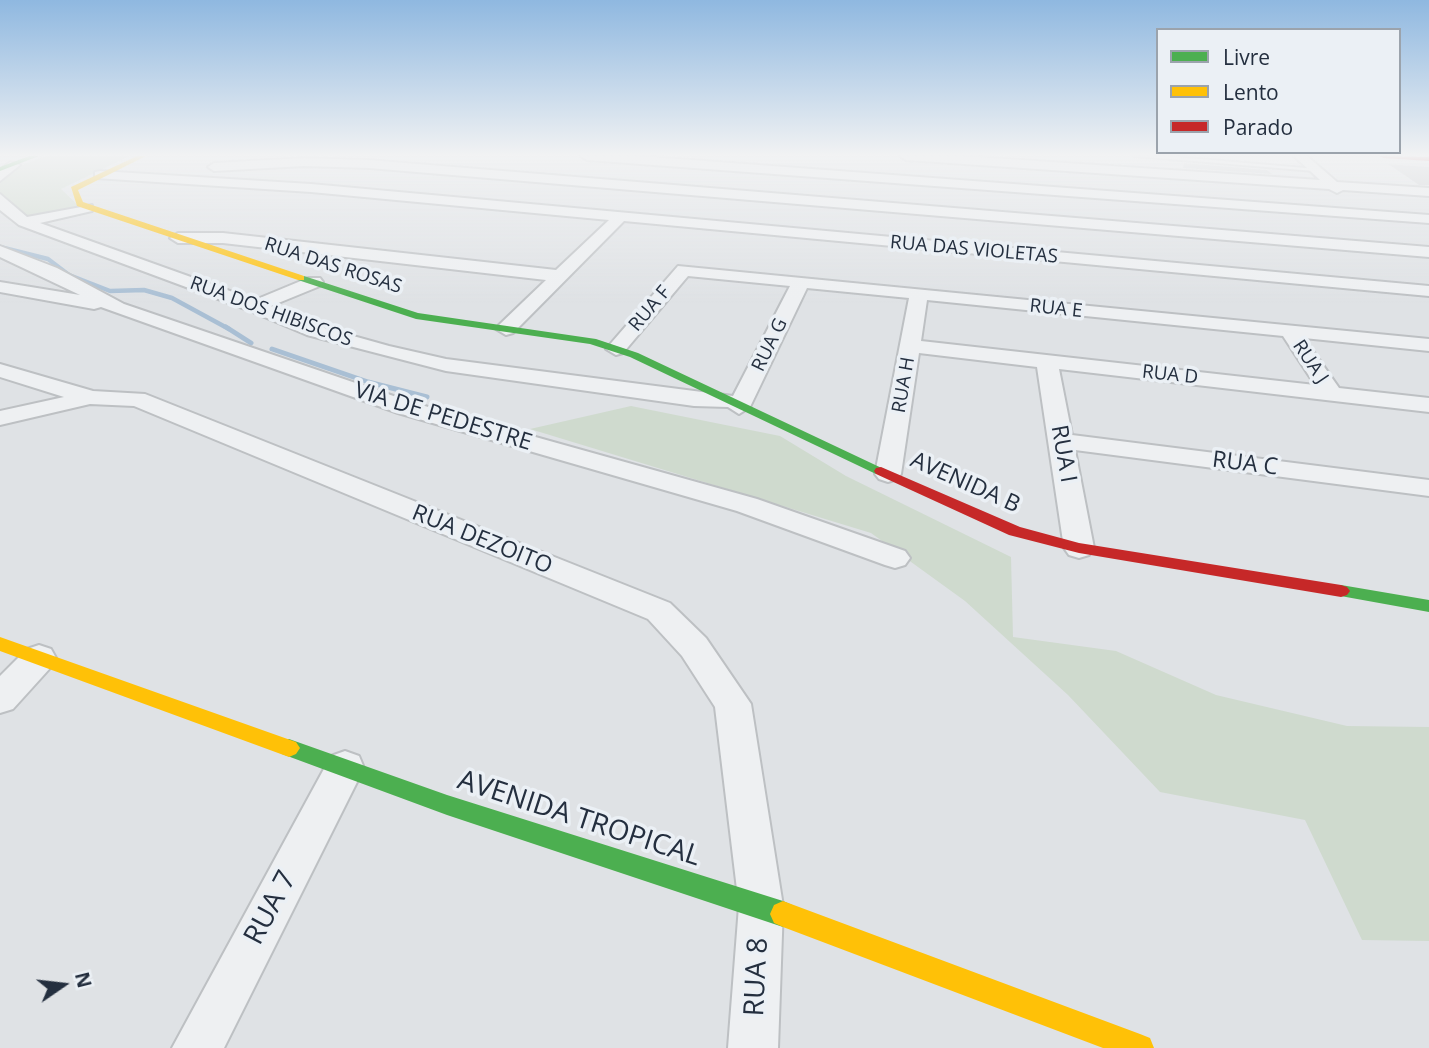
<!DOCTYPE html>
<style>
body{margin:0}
#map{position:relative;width:1429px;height:1048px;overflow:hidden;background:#dfe2e5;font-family:"Open Sans",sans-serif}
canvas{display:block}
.legend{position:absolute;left:1156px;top:28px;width:245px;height:126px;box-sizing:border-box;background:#ebf0f5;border:2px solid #9ba3ac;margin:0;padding:9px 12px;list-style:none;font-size:21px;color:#242f3f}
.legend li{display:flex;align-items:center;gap:14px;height:35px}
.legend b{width:35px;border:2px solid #9ba3ac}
.north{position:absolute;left:28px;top:950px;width:70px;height:70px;-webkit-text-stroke:5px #ebf0f5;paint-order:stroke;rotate:76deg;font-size:19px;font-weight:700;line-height:28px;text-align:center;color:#242f3f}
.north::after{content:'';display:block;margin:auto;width:24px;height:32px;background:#242f3f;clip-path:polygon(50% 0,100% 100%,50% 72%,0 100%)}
</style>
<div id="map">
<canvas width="1429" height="1048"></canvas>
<ul class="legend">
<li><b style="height:9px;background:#4caf50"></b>Livre</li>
<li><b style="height:9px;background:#ffc107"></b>Lento</li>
<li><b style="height:9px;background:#c62828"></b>Parado</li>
</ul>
<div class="north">N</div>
</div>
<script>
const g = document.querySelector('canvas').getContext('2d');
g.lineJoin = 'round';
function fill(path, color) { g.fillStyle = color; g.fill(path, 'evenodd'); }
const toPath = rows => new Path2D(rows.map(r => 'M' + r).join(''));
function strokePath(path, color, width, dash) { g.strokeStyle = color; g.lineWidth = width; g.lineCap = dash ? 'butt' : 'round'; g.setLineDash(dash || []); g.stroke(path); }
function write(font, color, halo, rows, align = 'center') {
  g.font = font + ' "Open Sans",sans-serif'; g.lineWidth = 7; g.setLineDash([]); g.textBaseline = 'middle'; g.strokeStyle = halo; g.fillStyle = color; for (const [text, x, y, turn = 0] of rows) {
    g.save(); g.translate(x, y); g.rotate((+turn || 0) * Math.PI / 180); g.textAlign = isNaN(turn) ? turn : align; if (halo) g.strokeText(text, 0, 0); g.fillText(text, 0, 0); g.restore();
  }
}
fill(toPath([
 [46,156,130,156,61,189,81,208,26,219,5,196,0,195,0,182,19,166],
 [631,406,780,436,846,476,1011,557,1013,637,1116,651,1216,695,1347,726,1429,727,1429,941,1362,940,1305,820,1160,792,1068,695,965,601,871,533,530,429]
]), '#cfdace');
strokePath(toPath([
 [0,247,48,259,69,275,110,291,144,290,172,298,229,329]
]), '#a9bfd4', 4.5);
strokePath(toPath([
 [226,327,251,343],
 [272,349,368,382,427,397]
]), '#a9bfd4', 5);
fill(toPath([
 [1184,163,1267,170,1272,174,1183,168],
 [1388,164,1429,167,1429,185,1419,185]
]), '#c7cacd');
const lane = toPath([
 [1134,156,1164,156,1317,169,1314,171,1134,156]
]);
const street = toPath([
 [581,156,638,156,1429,215,1429,223,587,160,581,156],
 [900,156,962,156,1320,180,1294,156,1307,156,1337,182,1429,188,1429,196,1343,190,1337,193,1329,189,906,160,900,156],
 [304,158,369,160,1429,247,1429,257,369,168,304,166,214,171,208,167,214,163,304,158],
 [10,162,20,165,0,181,0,170,10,162],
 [100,171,311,184,1429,286,1429,296,624,221,513,333,506,335,496,329,499,325,546,280,223,243,178,243,170,238,178,233,223,233,556,270,609,220,311,192,95,178,95,172,100,171],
 [0,194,27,217,92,205,92,211,40,223,255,300,308,278,320,278,323,282,320,286,271,306,321,327,389,346,446,359,733,396,790,286,688,276,623,353,616,355,606,349,678,266,1429,339,1429,351,1304,338,1339,388,1429,398,1429,412,1059,369,1072,435,1429,480,1429,496,1075,450,1094,548,1089,555,1079,558,1069,555,1064,548,1037,367,919,353,901,474,897,479,888,482,879,479,875,474,909,298,807,288,750,407,739,414,728,407,694,406,446,371,307,335,248,310,19,225,0,210,0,194],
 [927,300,1283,336,1315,385,921,341,927,300],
 [0,246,57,268,124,304,414,403,757,499,905,551,910,558,905,565,895,568,885,565,737,511,398,413,101,307,94,309,0,292,0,282,80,295,0,257,0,246],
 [0,364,93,391,145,394,670,603,706,638,751,704,783,906,778,1048,728,1048,739,906,715,707,682,656,648,619,134,406,90,404,0,425,0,411,64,397,0,377,0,364],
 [39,645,51,649,56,658,51,667,13,709,0,713,0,676,27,649,39,645],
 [345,751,359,756,364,768,224,1048,172,1048,331,756,345,751]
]);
strokePath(lane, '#bdc0c3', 4);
strokePath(street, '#bdc0c3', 4);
fill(lane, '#eef0f2');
fill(street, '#eef0f2');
fill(toPath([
 [29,156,39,156,0,171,0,167,29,156],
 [298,276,304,276,418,313,596,339,638,353,888,471,886,474,876,474,630,357,590,344,416,319,298,280,298,276],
 [1341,585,1429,600,1429,612,1335,595,1332,591,1335,587,1341,585],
 [289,739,447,795,783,901,792,905,796,914,792,923,783,927,447,815,282,754,278,748,282,742,289,739]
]), '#4caf50');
fill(toPath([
 [137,156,146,156,78,190,83,202,304,276,304,280,298,280,77,206,71,187,137,156],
 [0,637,296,742,300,748,296,754,289,757,0,651,0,637],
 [783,901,1140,1034,1150,1038,1154,1048,1103,1048,783,927,774,923,770,914,774,905,783,901]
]), '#ffc107');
fill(toPath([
 [1380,156,1429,157,1429,161,1383,158,1380,156],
 [881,467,1020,527,1079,543,1341,585,1347,587,1350,591,1347,595,1341,597,1079,553,1009,535,876,474,874,471,876,468,881,467]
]), '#c62828');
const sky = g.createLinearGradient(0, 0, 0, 303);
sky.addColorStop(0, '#8fb8e0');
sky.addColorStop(0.51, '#f1f2f3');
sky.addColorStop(1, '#f1f2f300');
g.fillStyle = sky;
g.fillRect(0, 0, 1429, 303);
write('19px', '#242f3f', '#ebf0f5', [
 ["RUA DAS VIOLETAS",974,250,5],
 ["RUA DAS ROSAS",333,266,18],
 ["RUA F",650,309,-50],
 ["RUA E",1056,309,6],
 ["RUA DOS HIBISCOS",271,312,20],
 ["RUA G",770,345,-64],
 ["RUA J",1310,362,56],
 ["RUA D",1170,375,6],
 ["RUA H",904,385,-80]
]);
write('23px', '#242f3f', '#ebf0f5', [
 ["VIA DE PEDESTRE",443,417,17],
 ["RUA I",1063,454,80],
 ["RUA C",1245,464,7],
 ["AVENIDA B",965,483,24],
 ["RUA DEZOITO",482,540,22]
]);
write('28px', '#242f3f', '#ebf0f5', [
 ["AVENIDA TROPICAL",579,819,18],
 ["RUA 7",271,908,-62],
 ["RUA 8",757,977,-87]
]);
</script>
